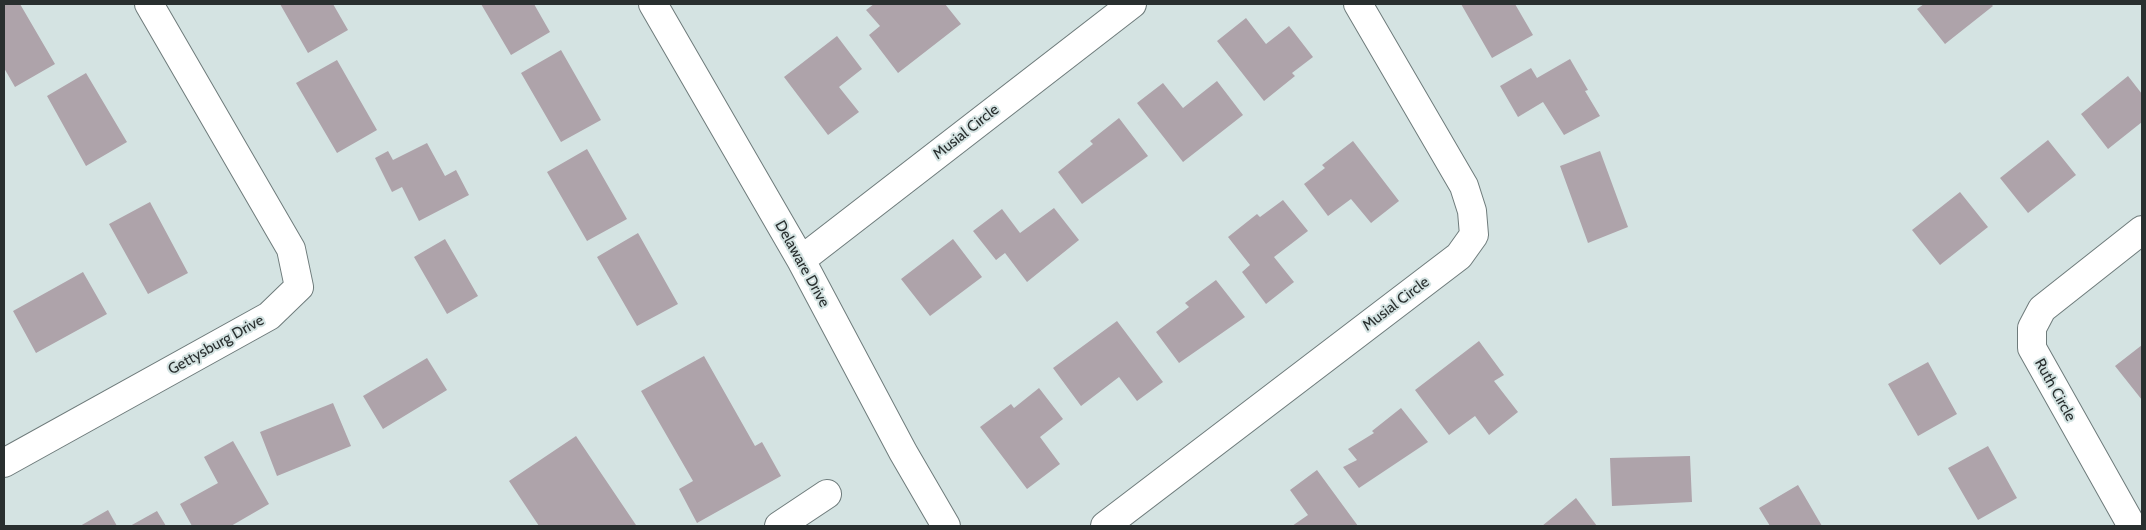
<!DOCTYPE html>
<style>
body{margin:0}
#map{position:relative;width:2146px;height:530px;overflow:hidden;background:#d4e3e2;font-family:Cabin,sans-serif}
canvas{display:block}
.frame{position:absolute;inset:0;border:5px solid #292f2f;pointer-events:none}
</style>
<div id="map">
<canvas width="2146" height="530"></canvas>
<div class="frame"></div>
</div>
<script>
const g = document.querySelector('canvas').getContext('2d');
g.lineJoin = 'round';
function fill(path, color) { g.fillStyle = color; g.fill(path, 'evenodd'); }
const toPath = rows => new Path2D(rows.map(r => 'M' + r).join(''));
function strokePath(path, color, width, dash) { g.strokeStyle = color; g.lineWidth = width; g.lineCap = dash ? 'butt' : 'round'; g.setLineDash(dash || []); g.stroke(path); }
function write(font, color, halo, rows, align = 'center') {
  g.font = font + ' Cabin,sans-serif'; g.lineWidth = 4; g.setLineDash([]); g.textBaseline = 'middle'; g.strokeStyle = halo; g.fillStyle = color; for (const [text, x, y, turn = 0] of rows) {
    g.save(); g.translate(x, y); g.rotate((+turn || 0) * Math.PI / 180); g.textAlign = isNaN(turn) ? turn : align; if (halo) g.strokeText(text, 0, 0); g.fillText(text, 0, 0); g.restore();
  }
}
fill(toPath([
 [4,4,20,4,55,64,15,87,4,68],
 [280,4,333,4,348,30,308,53],
 [481,4,534,4,550,32,511,55],
 [874,4,945,4,961,24,898,73,869,35,880,26,866,10],
 [1461,4,1515,4,1533,35,1492,58],
 [1924,4,1991,4,1993,6,1945,44,1917,9],
 [1246,18,1266,44,1289,26,1313,57,1292,73,1295,76,1264,101,1217,41],
 [837,36,862,69,839,87,859,112,828,135,784,77],
 [561,50,601,120,561,142,521,73],
 [1570,59,1588,90,1585,91,1600,116,1564,135,1543,102,1518,117,1500,86,1531,68,1537,78],
 [337,60,377,130,337,153,296,83],
 [86,73,127,142,86,166,47,96],
 [2128,76,2142,94,2142,122,2108,149,2081,114],
 [1217,81,1243,115,1183,162,1137,103,1163,83,1183,108],
 [1119,118,1148,156,1082,204,1058,172,1093,144,1090,141],
 [2048,140,2076,175,2028,213,2000,178],
 [1353,141,1399,201,1371,223,1351,199,1328,216,1304,184,1325,168,1322,165],
 [427,143,445,176,456,170,469,195,419,221,402,187,392,192,375,158,388,151,393,160],
 [587,149,627,219,587,241,547,172],
 [1600,151,1628,227,1588,243,1560,166],
 [1960,192,1988,227,1940,265,1912,230],
 [1283,200,1308,231,1274,257,1294,282,1266,304,1242,272,1250,265,1228,237,1257,214,1260,217],
 [150,202,188,273,148,294,109,224],
 [1054,208,1079,240,1027,282,1005,253,996,260,973,231,1002,209,1020,233],
 [638,233,678,304,637,326,597,257],
 [445,239,478,296,447,314,414,257],
 [953,239,982,277,930,316,901,279],
 [83,272,107,314,36,353,13,311],
 [1216,280,1245,317,1179,363,1156,332,1189,307,1185,303],
 [1117,321,1163,382,1137,401,1119,377,1081,406,1053,368],
 [1479,341,1504,375,1494,381,1518,412,1489,435,1475,416,1449,435,1415,390],
 [2142,345,2142,400,2115,366],
 [704,356,755,446,762,442,781,476,697,523,679,489,693,481,641,391],
 [427,358,447,390,383,429,363,396],
 [1928,362,1957,414,1918,436,1888,384],
 [1039,388,1063,419,1040,437,1060,464,1027,489,980,427,1011,404,1014,408],
 [333,403,351,446,277,476,260,432],
 [1401,408,1428,442,1359,488,1343,467,1357,460,1348,449,1374,433,1372,431],
 [576,436,636,525,539,526,509,481],
 [233,441,269,504,231,526,192,526,180,504,218,483,204,457],
 [1988,446,2017,498,1978,520,1948,468],
 [1690,456,1692,502,1612,506,1610,458],
 [1317,470,1358,526,1292,526,1308,515,1290,490],
 [1798,485,1822,526,1770,526,1759,508],
 [1576,498,1597,526,1542,526],
 [108,510,117,526,80,526],
 [157,511,166,526,130,526]
]), '#aea3aa');
const minor = toPath([
 [653,4,801,260,903,452,946,526],
 [801,260,1132,4],
 [4,463,269,316,299,287,291,249,149,4],
 [779,526,827,494],
 [1105,526,1459,256,1474,235,1472,211,1464,186,1358,4],
 [2132,526,2032,348,2032,328,2042,309,2142,230]
]);
strokePath(minor, '#6e7b7b', 30);
strokePath(minor, '#fff', 28);
write('15px', '#292f2f', '#d4e3e2', [
 ["Musial Circle",966,132,-38],
 ["Delaware Drive",802,264,61],
 ["Musial Circle",1396,304,-37],
 ["Gettysburg Drive",216,345,-29],
 ["Ruth Circle",2055,390,61]
]);
</script>
